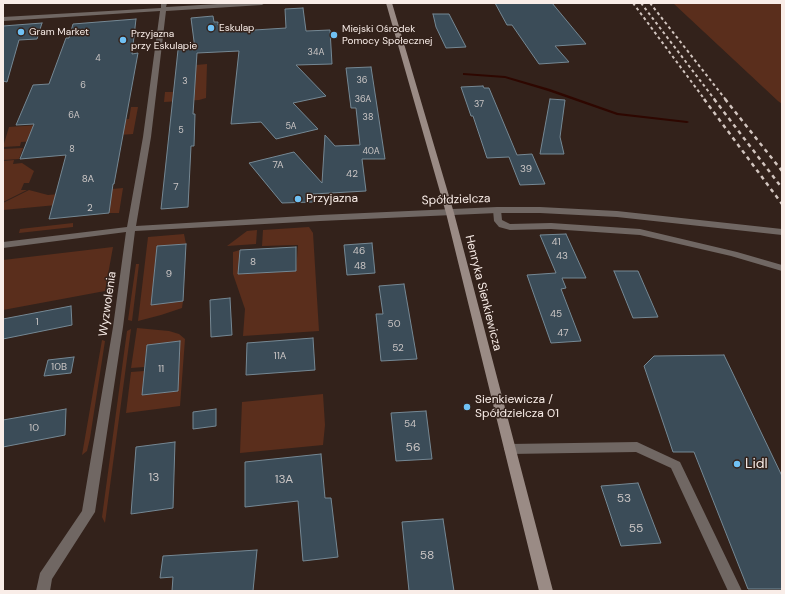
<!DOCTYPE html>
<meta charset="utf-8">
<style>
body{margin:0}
#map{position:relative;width:785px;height:594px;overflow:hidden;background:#33221b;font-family:"DM Sans",sans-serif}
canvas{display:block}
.frame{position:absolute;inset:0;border:4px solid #f9ede8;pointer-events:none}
</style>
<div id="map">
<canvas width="785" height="594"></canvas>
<div class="frame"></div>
</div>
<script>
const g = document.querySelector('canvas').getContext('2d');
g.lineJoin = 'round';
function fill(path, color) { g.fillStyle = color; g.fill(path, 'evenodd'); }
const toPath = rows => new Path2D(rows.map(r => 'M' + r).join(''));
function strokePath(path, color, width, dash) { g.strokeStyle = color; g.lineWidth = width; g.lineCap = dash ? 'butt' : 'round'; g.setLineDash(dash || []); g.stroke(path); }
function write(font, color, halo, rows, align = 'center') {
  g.font = font + ' "DM Sans",sans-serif'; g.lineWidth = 3; g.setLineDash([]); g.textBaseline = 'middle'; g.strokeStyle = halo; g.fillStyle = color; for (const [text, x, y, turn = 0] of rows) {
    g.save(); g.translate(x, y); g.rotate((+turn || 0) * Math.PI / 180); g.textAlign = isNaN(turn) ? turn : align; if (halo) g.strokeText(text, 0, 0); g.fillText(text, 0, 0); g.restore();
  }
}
fill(toPath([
 [673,3,782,3,782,104,778,101],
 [207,64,206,98,199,100,164,102,165,92,173,92,172,101,194,99,196,65],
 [131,107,138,107,133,134,21,142,20,146,3,147,9,127,129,119],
 [23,148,19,159,3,160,3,149],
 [14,160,13,164,22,163,34,171,29,183,24,183,21,190,27,190,3,202,3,161],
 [123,188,119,213,109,213,110,200,3,210,3,203,29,190,48,195],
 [73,223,73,227,19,233,20,229],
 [309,227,313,233,319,331,243,336,245,309,233,274,233,252,240,250,238,274,296,271,298,245,262,246,263,230],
 [257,230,256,244,227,246,247,231],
 [184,234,186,244,157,246,151,304,183,301,182,308,161,315,138,321,148,237],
 [113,247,105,291,3,310,3,260],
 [136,264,139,264,132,321,128,320],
 [137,328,169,331,179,334,185,339,180,406,126,413,131,372,144,371,142,395,178,391,180,341,147,345,144,367,131,368],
 [131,329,105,523,102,517,127,331],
 [102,340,105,341,90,438,87,451,82,455],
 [323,394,325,425,323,445,240,453,242,402]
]), '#5a2e1c');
fill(toPath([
 [463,73,505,76,550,89,618,113,687,121,689,122,687,123,617,115,548,91,505,78,464,75,463,75,463,73]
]), '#2e0700');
const building = toPath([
 [495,3,552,3,586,44,555,46,569,62,539,64,512,25,507,25,495,3],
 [303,8,306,31,330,30,332,64,296,65,326,96,293,103,318,129,276,139,261,122,231,124,239,51,197,53,193,114,195,114,194,146,191,146,188,207,161,209,178,50,195,49,191,18,213,16,214,22,218,22,218,25,222,25,223,32,286,28,285,9,303,8],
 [433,14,449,14,466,47,446,48,436,27,433,14],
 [136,19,132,54,138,53,114,184,113,184,109,213,49,219,66,155,20,159,34,124,16,125,33,85,49,84,66,38,69,38,73,24,136,19],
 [42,23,37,39,19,40,7,82,3,81,3,26,42,23],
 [371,67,385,159,362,159,366,191,313,194,313,202,282,203,249,163,294,152,322,183,325,135,335,146,360,145,356,108,351,108,346,68,371,67],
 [483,86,484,88,489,88,517,155,532,154,545,184,520,185,509,157,487,158,473,116,471,116,461,87,483,86],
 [550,99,565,100,560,137,564,154,540,154,550,99],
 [566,234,586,278,562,278,566,288,561,289,581,341,551,343,527,275,556,273,540,235,566,234],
 [372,243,375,273,347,275,344,245,372,243],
 [186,244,183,301,151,305,157,246,186,244],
 [296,247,296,271,238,274,240,250,296,247],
 [614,271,638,271,658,317,633,318,614,271],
 [404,284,417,359,381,361,376,314,383,314,379,286,404,284],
 [230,298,232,335,211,337,210,300,230,298],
 [71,306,72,325,3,339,3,319,71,306],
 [313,338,315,370,246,375,247,343,313,338],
 [180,341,178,391,142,395,147,345,180,341],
 [724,355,782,476,782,589,748,589,694,452,673,452,644,366,654,356,724,355],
 [74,357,71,373,44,376,48,360,74,357],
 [66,409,65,435,3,447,3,420,66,409],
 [216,409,216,426,193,429,193,412,216,409],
 [426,411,432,459,396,461,391,413,426,411],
 [175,442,173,508,131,514,136,447,175,442],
 [321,454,325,498,331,498,338,557,303,561,298,501,245,507,245,462,321,454],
 [638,483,661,543,621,546,601,486,638,483],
 [443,519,454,591,409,591,402,522,443,519],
 [257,550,253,591,172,591,173,577,160,578,163,556,257,550]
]);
fill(building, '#3b4c58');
strokePath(building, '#758894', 1);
fill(toPath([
 [497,207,501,210,502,220,510,224,551,223,640,229,737,252,782,265,782,271,731,256,640,235,551,229,510,230,499,227,494,221,493,210,497,207],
 [637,442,680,462,742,591,728,591,671,468,636,452,510,454,506,452,504,449,506,446,510,444,637,442]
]), '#706763');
fill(toPath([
 [161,3,167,3,166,7,235,3,265,3,262,5,166,11,151,137,136,226,320,215,497,207,540,207,617,211,782,229,782,235,617,217,540,213,497,213,320,221,135,231,123,327,95,512,52,579,50,591,36,591,40,573,82,511,113,327,126,232,3,248,3,242,127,227,143,137,160,11,3,21,3,17,161,8,161,3]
]), '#706763');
fill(toPath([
 [386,3,392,3,454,213,553,591,539,591,446,213,386,3]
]), '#9a8b85');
strokePath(toPath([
 [633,3,705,100],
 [641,3,715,100],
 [650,3,726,100]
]), '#d2c5bf', 2, [3, 3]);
strokePath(toPath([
 [704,99,782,204],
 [714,99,782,188],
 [725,99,782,171]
]), '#d2c5bf', 2.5, [4, 4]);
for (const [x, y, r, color] of [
 [211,28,4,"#70c1f4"],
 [21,32,4,"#70c1f4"],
 [334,35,4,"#70c1f4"],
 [123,40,4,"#70c1f4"],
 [298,199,4,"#70c1f4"],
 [467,407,4,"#70c1f4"],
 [737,464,4,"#70c1f4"]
]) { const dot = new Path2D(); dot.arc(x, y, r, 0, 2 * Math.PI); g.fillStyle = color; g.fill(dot); strokePath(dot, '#33221b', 1.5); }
write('9px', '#cac5c4', null, [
 ["34A",316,53],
 ["4",98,59],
 ["36",362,81],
 ["3",185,82],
 ["6",83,86],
 ["36A",363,100],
 ["37",479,105],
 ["6A",74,116],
 ["38",368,118],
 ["5A",291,127],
 ["5",181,131],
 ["8",72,150],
 ["40A",371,152]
]);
write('10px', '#f9ede8', '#33221b', [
 ["Eskulap",219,28],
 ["Miejski Ośrodek",342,29],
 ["Pomocy Społecznej",342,41],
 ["Gram Market",29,32],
 ["Przyjazna",131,34],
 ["przy Eskulapie",131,46]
], 'left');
write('10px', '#cac5c4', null, [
 ["7A",278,165],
 ["39",526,169],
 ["42",352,174],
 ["8A",88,179],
 ["7",176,187],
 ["2",90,208],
 ["41",556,242],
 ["46",359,251],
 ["43",562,256],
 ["8",253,262],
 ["48",360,266],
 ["9",169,274],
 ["45",556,314],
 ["1",37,322],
 ["50",394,324],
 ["47",563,333],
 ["52",398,348],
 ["11A",280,356],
 ["10B",59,367],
 ["11",161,369],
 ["54",410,424],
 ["10",34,428]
]);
write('12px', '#f9ede8', '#33221b', [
 ["Przyjazna",306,199],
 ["Sienkiewicza /",475,400],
 ["Spółdzielcza 01",475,414]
], 'left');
write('12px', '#f9ede8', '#33221b', [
 ["Spółdzielcza",456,200,-2],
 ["Henryka Sienkiewicza",483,293,76],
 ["Wyzwolenia",108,304,-82]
]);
write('12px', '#cac5c4', null, [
 ["56",413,448],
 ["13",154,478],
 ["13A",284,480],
 ["53",624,499],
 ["55",636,529],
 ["58",427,556]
]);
write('14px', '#f9ede8', '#33221b', [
 ["Lidl",745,464]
], 'left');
</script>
